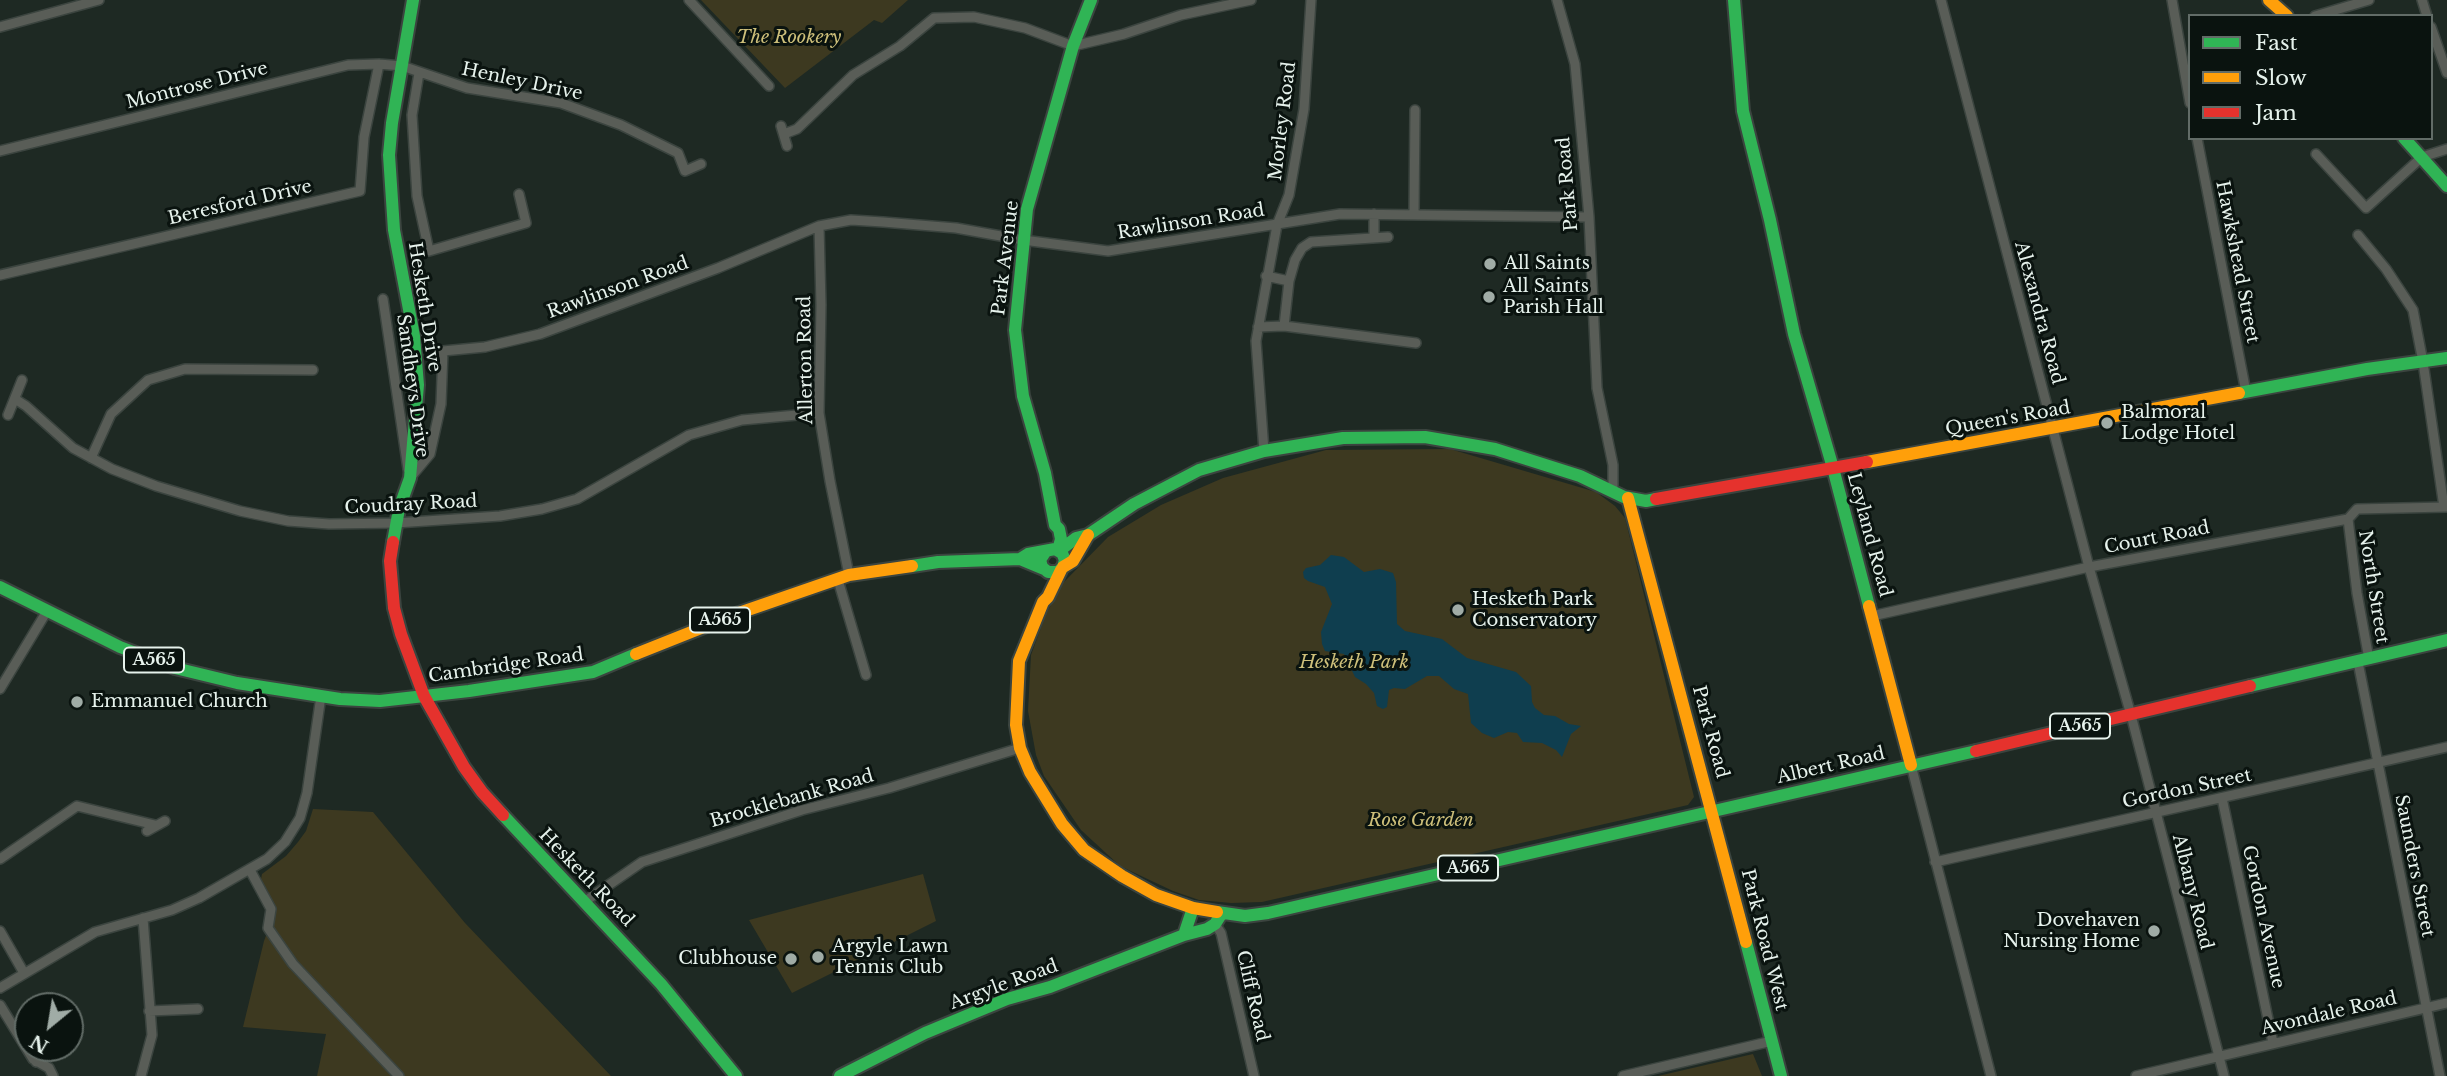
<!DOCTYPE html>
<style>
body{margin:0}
#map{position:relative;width:2447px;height:1076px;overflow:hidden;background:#1e2923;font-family:"Libre Baskerville",serif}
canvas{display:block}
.legend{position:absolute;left:2188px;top:14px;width:245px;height:126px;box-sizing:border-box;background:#0a130f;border:2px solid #626c67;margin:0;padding:9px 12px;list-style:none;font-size:21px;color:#e6f2ec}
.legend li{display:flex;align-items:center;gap:14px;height:35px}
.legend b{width:35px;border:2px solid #626c67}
.north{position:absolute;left:14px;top:992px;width:70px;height:70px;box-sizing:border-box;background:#0a130f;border:2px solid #626c67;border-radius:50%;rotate:210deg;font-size:19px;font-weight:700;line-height:28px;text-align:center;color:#e6f2ec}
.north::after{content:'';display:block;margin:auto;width:24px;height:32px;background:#a0aca6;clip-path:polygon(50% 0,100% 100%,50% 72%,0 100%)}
</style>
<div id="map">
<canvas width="2447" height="1076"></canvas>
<ul class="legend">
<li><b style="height:9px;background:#30b455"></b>Fast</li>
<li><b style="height:9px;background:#ff9f0a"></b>Slow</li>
<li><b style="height:9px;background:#e5322d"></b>Jam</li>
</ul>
<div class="north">N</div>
</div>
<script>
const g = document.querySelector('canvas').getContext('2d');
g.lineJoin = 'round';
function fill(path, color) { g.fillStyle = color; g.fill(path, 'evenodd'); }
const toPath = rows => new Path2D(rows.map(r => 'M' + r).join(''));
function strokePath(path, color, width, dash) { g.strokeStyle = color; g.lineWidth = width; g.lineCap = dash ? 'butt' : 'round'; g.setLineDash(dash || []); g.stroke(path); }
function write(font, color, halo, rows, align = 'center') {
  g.font = font + ' "Libre Baskerville",serif'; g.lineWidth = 6; g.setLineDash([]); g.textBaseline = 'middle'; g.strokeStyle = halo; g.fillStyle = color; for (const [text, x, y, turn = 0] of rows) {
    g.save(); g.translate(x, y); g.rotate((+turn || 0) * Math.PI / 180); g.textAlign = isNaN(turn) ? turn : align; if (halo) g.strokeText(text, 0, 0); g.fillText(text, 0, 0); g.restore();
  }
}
fill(toPath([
 [701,0,908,0,882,23,874,20,785,88],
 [1450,449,1596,492,1615,506,1625,518,1694,797,1688,805,1262,902,1231,903,1199,900,1173,891,1120,866,1081,830,1044,776,1036,755,1028,711,1031,655,1046,614,1063,583,1108,537,1161,505,1223,478,1326,450],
 [313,809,373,812,465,923,611,1076,317,1076,326,1034,243,1027,264,941,275,912,261,879,262,874,286,856,298,842,306,831],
 [923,874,936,921,792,993,749,920],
 [1753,1054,1762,1076,1658,1076]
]), '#3d3920');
fill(toPath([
 [1331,555,1344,557,1364,572,1380,569,1393,573,1396,582,1397,624,1405,631,1442,639,1467,658,1516,672,1531,686,1532,702,1535,708,1544,715,1555,716,1569,724,1581,726,1571,734,1562,757,1556,750,1542,743,1523,742,1517,733,1508,732,1494,738,1482,733,1471,723,1468,694,1454,689,1439,676,1427,676,1405,689,1394,688,1389,690,1387,707,1383,709,1377,706,1374,693,1366,684,1355,677,1344,654,1325,651,1322,644,1321,632,1332,604,1325,587,1308,581,1304,578,1303,572,1306,568,1320,565]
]), '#0f3e4f');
const street = toPath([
 [689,0,769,86],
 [1557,0,1575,64,1589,217,1597,388,1613,465,1613,492],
 [1941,0,2089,567,2131,715,2224,1076],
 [2172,0,2190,103],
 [2422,0,2427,16],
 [2315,16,2369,0],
 [0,27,99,0],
 [2431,27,2447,73],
 [419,73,412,115,417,196,429,251,526,223,519,194],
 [781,126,787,146],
 [784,134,797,129,853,75,900,46,934,18,974,17,1025,28,1073,46,1124,34,1181,15,1251,0],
 [2197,138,2246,392],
 [0,151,348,65,379,64,402,66,467,88,561,103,621,125,678,153,685,171,701,164],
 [2316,154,2366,208,2422,157,2447,149],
 [1414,214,1415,110],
 [819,226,821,305,819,413,830,481,849,575],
 [2358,235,2386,269,2413,310,2423,362,2444,507],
 [1388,237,1311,242,1302,248,1295,260,1289,281,1284,326,1416,343],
 [1374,238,1374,214],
 [0,275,360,191,364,137,379,64],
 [1266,276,1289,281],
 [383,299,408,469],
 [1258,327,1284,326],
 [15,399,26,406,73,448,112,469,156,486,240,511,288,521,329,524,396,523,500,516,542,509,577,499,689,435,742,420,819,413],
 [8,415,22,380],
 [1264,451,1256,341,1277,225,1289,195,1304,109,1311,0],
 [91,458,111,414,148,380,185,369,313,370],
 [410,478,430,454,441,404,443,351,485,347,540,334,718,268,819,226,851,220,883,222,956,228,1023,240,1108,251,1340,214,1589,217],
 [2348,519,2357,593,2369,659],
 [838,580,866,675],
 [1872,616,2089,567,2348,519,2357,509,2447,507],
 [2358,662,2440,1076],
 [0,689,47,611],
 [1911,765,1991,1076],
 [2222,798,2273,1043],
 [147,831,165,821],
 [0,859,77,806,155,825],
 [1935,862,2447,747],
 [250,870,271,909,268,928,293,964,399,1076],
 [584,902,642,862,802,810,889,788,1020,748],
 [1215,924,1221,933,1254,1076],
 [0,931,24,973],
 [0,988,95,932,172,910,199,898,267,859,285,842,300,818,307,793,321,696],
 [0,1005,33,1059,49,1068,53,1076],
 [149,1011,198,1009],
 [36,1062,59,1048],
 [141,1076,152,1035,143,918],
 [1623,1076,1772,1041],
 [2136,1076,2447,1003]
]);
const fast = toPath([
 [1734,0,1743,111,1770,220,1794,334,1833,468,1869,606],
 [2404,138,2447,186],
 [2239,393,2367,369,2447,358],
 [393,542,399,509,410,478,418,385,414,336,394,230,389,155,392,123,413,0],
 [1058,550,1061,539,1059,529,1055,525,1045,473,1023,396,1015,330,1027,209,1073,46,1091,0],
 [1059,551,1076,538,1088,535,1134,504,1199,470,1264,451,1343,438,1425,437,1495,449,1580,476,1624,497,1646,501,1656,499],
 [1020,559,1028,554,1055,549,1062,553,1065,560,1063,567,1058,572,1048,572,1042,567,1040,560,1046,551],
 [912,566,938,562,1020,559,1044,569],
 [0,587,120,647,175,668,237,683,340,699,380,701,469,691,593,672,636,654],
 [2250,686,2447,640],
 [503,815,661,984,736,1076],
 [1217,912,1245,916,1268,913,1976,751],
 [1184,935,1193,908],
 [1746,942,1781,1076],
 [840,1076,925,1033,1007,999,1050,987,1184,935,1207,929,1215,924,1222,913]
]);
const slow = toPath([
 [2269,0,2287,16],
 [1867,462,2239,393],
 [1628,498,1746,942],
 [1063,567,1073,561,1088,535],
 [1061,570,1048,597,1043,602,1019,661,1016,725,1020,748,1030,772,1062,824,1084,850,1122,876,1156,895,1193,908,1217,912],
 [1869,606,1911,765],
 [636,654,739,613,849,575,912,566]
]);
const jam = toPath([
 [1656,499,1867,462],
 [393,542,390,561,394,608,401,634,424,696,464,767,482,792,503,815],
 [1976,751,2250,686]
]);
strokePath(street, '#3b443f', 12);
strokePath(fast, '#3b443f', 16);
strokePath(slow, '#3b443f', 16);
strokePath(jam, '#3b443f', 16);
strokePath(street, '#595d57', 9);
strokePath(fast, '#30b455', 12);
strokePath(slow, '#ff9f0a', 12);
strokePath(jam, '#e5322d', 12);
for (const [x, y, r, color] of [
 [1490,264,7,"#a0aca6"],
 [1489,297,7,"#a0aca6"],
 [2107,423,7,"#a0aca6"],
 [1458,610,7,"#a0aca6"],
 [77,702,7,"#a0aca6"],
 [2154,931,7,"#a0aca6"],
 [818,957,7,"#a0aca6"],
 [791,959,7,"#a0aca6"]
]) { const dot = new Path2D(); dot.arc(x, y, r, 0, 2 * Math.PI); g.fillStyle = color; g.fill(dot); strokePath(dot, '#0a130f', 2.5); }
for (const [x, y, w] of [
 [720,620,60],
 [154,660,60],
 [2080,726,60],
 [1468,868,60]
]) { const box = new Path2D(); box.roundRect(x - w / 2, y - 12.5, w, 25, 5); g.fillStyle = '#0a130f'; g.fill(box); strokePath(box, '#e6f2ec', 2); }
write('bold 16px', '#e6f2ec', null, [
 ["A565",720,620],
 ["A565",154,660],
 ["A565",2080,726],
 ["A565",1468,868]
]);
write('italic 18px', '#cdbf7a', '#0a130f', [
 ["The Rookery",789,38],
 ["Hesketh Park",1354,663],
 ["Rose Garden",1421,821]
]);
write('18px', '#e6f2ec', '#0a130f', [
 ["Henley Drive",522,82,12],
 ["Montrose Drive",197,86,-14],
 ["Morley Road",1283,121,-83],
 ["Park Road",1568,184,-95],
 ["Beresford Drive",240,203,-13],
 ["Rawlinson Road",1191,222,-9],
 ["Park Avenue",1006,258,-83],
 ["Hawkshead Street",2237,262,79],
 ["Rawlinson Road",618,288,-20],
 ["Hesketh Drive",424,307,81],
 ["Alexandra Road",2039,313,75],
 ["Allerton Road",806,360,-91],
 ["Sandheys Drive",412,386,82],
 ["Queen's Road",2008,419,-10],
 ["Coudray Road",411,505,-3],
 ["Leyland Road",1869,535,75],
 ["Court Road",2157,538,-11],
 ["North Street",2373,587,81],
 ["Cambridge Road",506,666,-8],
 ["Park Road",1710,732,75],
 ["Albert Road",1831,766,-13],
 ["Gordon Street",2187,789,-12],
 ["Brocklebank Road",792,799,-16],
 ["Saunders Street",2414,866,79],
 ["Hesketh Road",586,878,46],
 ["Albany Road",2192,892,76],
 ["Gordon Avenue",2263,917,78],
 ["Park Road West",1764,940,76],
 ["Argyle Road",1004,985,-20],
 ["Cliff Road",1252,996,77],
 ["Avondale Road",2329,1014,-13]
]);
write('18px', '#e6f2ec', '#0a130f', [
 ["All Saints",1504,264],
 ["All Saints",1503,287],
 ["Parish Hall",1503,308],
 ["Balmoral",2121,413],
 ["Lodge Hotel",2121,434],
 ["Hesketh Park",1472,600],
 ["Conservatory",1472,621],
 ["Emmanuel Church",91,702],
 ["Dovehaven",2140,921,"right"],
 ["Nursing Home",2140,942,"right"],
 ["Argyle Lawn",832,947],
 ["Tennis Club",832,968],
 ["Clubhouse",777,959,"right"]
], 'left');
</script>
